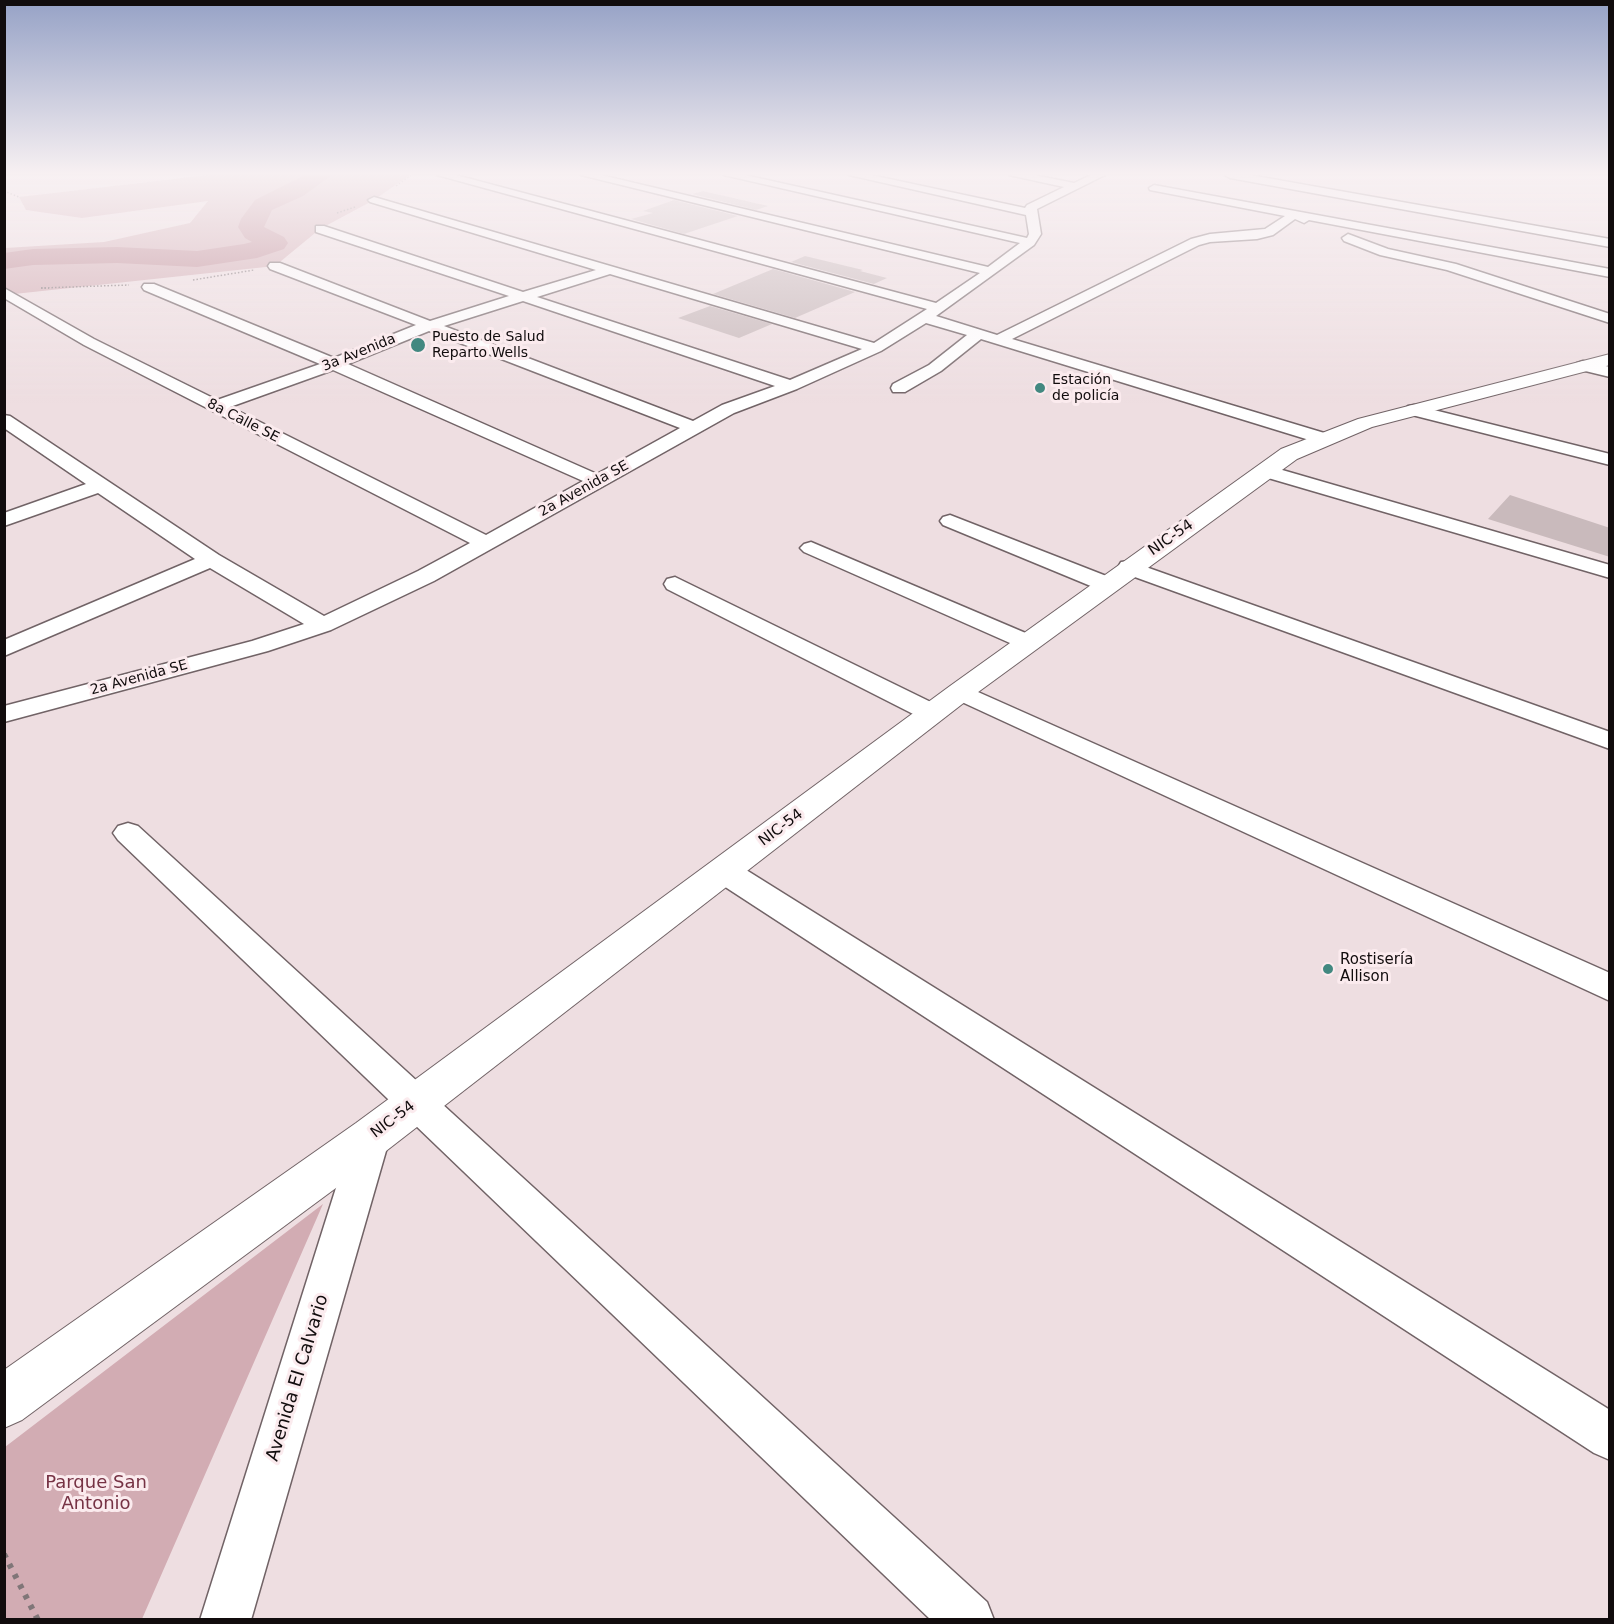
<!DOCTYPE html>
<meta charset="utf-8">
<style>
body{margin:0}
#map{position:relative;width:1614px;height:1624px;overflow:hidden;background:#eedee1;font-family:"DejaVu Sans",sans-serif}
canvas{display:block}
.frame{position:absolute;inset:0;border:6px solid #110c0d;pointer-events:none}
</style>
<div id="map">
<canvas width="1614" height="1624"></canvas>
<div class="frame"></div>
</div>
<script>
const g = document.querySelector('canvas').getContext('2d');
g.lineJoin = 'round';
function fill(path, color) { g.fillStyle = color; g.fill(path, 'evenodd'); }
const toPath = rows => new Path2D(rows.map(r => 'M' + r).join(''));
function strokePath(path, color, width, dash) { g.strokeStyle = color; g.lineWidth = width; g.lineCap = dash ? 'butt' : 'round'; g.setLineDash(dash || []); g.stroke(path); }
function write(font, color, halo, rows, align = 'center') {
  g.font = font + ' "DejaVu Sans",sans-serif'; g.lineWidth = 6; g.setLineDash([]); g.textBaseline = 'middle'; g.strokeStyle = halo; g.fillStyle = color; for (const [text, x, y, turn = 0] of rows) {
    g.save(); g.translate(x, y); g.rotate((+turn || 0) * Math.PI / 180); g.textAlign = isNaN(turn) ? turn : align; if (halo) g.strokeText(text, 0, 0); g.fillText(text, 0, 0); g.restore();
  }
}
fill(toPath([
 [208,175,410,175,374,200,320,229,275,266,5,295,5,248,104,242,190,223,208,201,82,218,26,210,19,197],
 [323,1204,142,1619,5,1619,5,1447]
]), '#d2acb3');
fill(toPath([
 [305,175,332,175,303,196,272,210,264,227,284,237,288,243,284,249,257,258,197,267,117,263,33,265,4,269,4,253,33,249,117,247,197,251,244,244,252,242,245,238,238,227,241,219,255,200,305,175]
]), '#bc8792');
fill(toPath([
 [703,191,768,206,756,210,692,194],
 [674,200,738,216,684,234,631,219,653,213,643,211],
 [805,256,863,270,860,271,887,278,874,284,791,262],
 [773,269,855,292,795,318,713,294],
 [710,306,772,324,739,338,678,318],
 [1510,495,1610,528,1610,557,1488,519]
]), '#c9babc');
const minor = toPath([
 [437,175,456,175,936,303,980,273,581,175,601,175,988,267,1020,243,724,175,745,175,1027,238,1029,234,1026,215,849,175,871,175,1025,208,1027,205,1064,187,1009,175,1034,175,1074,183,1091,175,1105,175,1037,209,1041,234,1034,245,936,316,997,335,1191,239,1210,234,1265,229,1285,216,1150,190,1149,188,1154,185,1610,269,1610,277,1309,220,1304,223,1295,219,1273,235,1257,239,1210,242,1199,245,1012,339,1331,435,1334,439,1331,443,1319,443,981,339,941,371,905,392,893,392,891,388,893,384,929,365,967,335,926,323,881,351,797,389,734,413,434,581,331,630,268,651,4,722,4,706,252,641,304,624,210,568,4,656,4,640,195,559,98,493,4,526,4,513,86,484,4,428,4,415,10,416,219,555,324,616,418,571,470,543,84,345,4,298,4,288,94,339,217,400,320,364,144,290,142,287,144,284,154,284,334,358,416,325,270,269,268,266,270,263,280,263,430,321,509,296,316,232,316,226,324,226,523,292,596,270,370,202,368,200,374,197,874,343,927,309,437,175],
 [610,274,862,349,790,380,537,297,610,274],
 [523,301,775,386,722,405,693,421,444,326,523,301],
 [429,331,680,428,597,474,348,364,429,331],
 [333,370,583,481,486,535,230,407,333,370],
 [1225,175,1250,175,1610,239,1610,247,1230,178,1225,175],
 [1348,234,1388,249,1456,264,1610,314,1610,323,1447,270,1380,255,1344,241,1342,238,1348,234],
 [1583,361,1610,367,1610,377,1577,369,1575,366,1577,363,1583,361],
 [1414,405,1610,454,1610,465,1408,414,1405,410,1408,406,1414,405],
 [1265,465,1610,565,1610,578,1258,475,1256,471,1258,467,1265,465],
 [950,515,1114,579,1117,584,1114,589,1106,591,1098,589,943,525,940,521,943,517,950,515],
 [811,542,1035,637,1039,642,1035,647,1027,649,1019,647,804,552,800,548,804,544,811,542],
 [1129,561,1610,732,1610,749,1121,572,1118,567,1121,562,1129,561],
 [675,577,941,707,945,713,941,719,932,721,923,719,667,589,664,584,667,579,675,577],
 [960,684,1610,973,1610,1001,951,697,947,692,951,687,960,684],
 [128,823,138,826,987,1602,994,1620,931,1620,118,840,113,833,118,826,128,823],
 [724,860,735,863,1610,1410,1610,1460,1594,1453,713,879,709,871,713,863,724,860],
 [371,1120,384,1125,390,1137,251,1620,200,1620,352,1137,358,1125,371,1120]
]);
const secondary = toPath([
 [1610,354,1610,365,1372,427,1297,459,970,698,386,1151,22,1420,4,1428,4,1370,356,1123,950,686,1281,449,1358,419,1610,354]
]);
strokePath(minor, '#716366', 3);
strokePath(secondary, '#716366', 2);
strokePath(toPath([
 [396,186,411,175],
 [4,191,19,197],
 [337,213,355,207],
 [193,280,254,270],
 [41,288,129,285]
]), '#807678', 1.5, [1.5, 2]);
strokePath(toPath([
 [41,288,49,288]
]), '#807678', 2, [1.5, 2]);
strokePath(toPath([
 [4,1554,38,1620]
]), '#807678', 6, [4.5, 7]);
fill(minor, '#fff');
fill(secondary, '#fff');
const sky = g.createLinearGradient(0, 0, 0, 403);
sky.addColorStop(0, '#96a2c6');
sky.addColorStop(0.43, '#f7f0f2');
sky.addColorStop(1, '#f7f0f200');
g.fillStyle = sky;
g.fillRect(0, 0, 1614, 403);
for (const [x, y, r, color] of [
 [418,345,8,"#428880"],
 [1040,388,6,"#428880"],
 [1328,969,6,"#428880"]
]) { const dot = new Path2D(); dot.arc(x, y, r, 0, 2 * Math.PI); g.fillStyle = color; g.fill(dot); strokePath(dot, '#fbebee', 2); }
write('14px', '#110c0d', '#fbebee', [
 ["Puesto de Salud",432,337],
 ["Reparto Wells",432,353],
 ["Estación",1052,380],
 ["de policía",1052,396]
], 'left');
write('14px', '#110c0d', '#fbebee', [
 ["3a Avenida",359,353,-22],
 ["8a Calle SE",243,421,27],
 ["2a Avenida SE",584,489,-29],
 ["2a Avenida SE",139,678,-15]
]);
write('15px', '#110c0d', '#fbebee', [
 ["NIC-54",1171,538,-35],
 ["NIC-54",781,828,-37],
 ["NIC-54",393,1120,-37]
]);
write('15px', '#110c0d', '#fbebee', [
 ["Rostisería",1340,960],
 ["Allison",1340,977]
], 'left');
write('18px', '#110c0d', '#fbebee', [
 ["Avenida El Calvario",298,1378,-73]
]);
write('18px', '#763244', '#fbebee', [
 ["Parque San",96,1483],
 ["Antonio",96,1504]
]);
</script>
